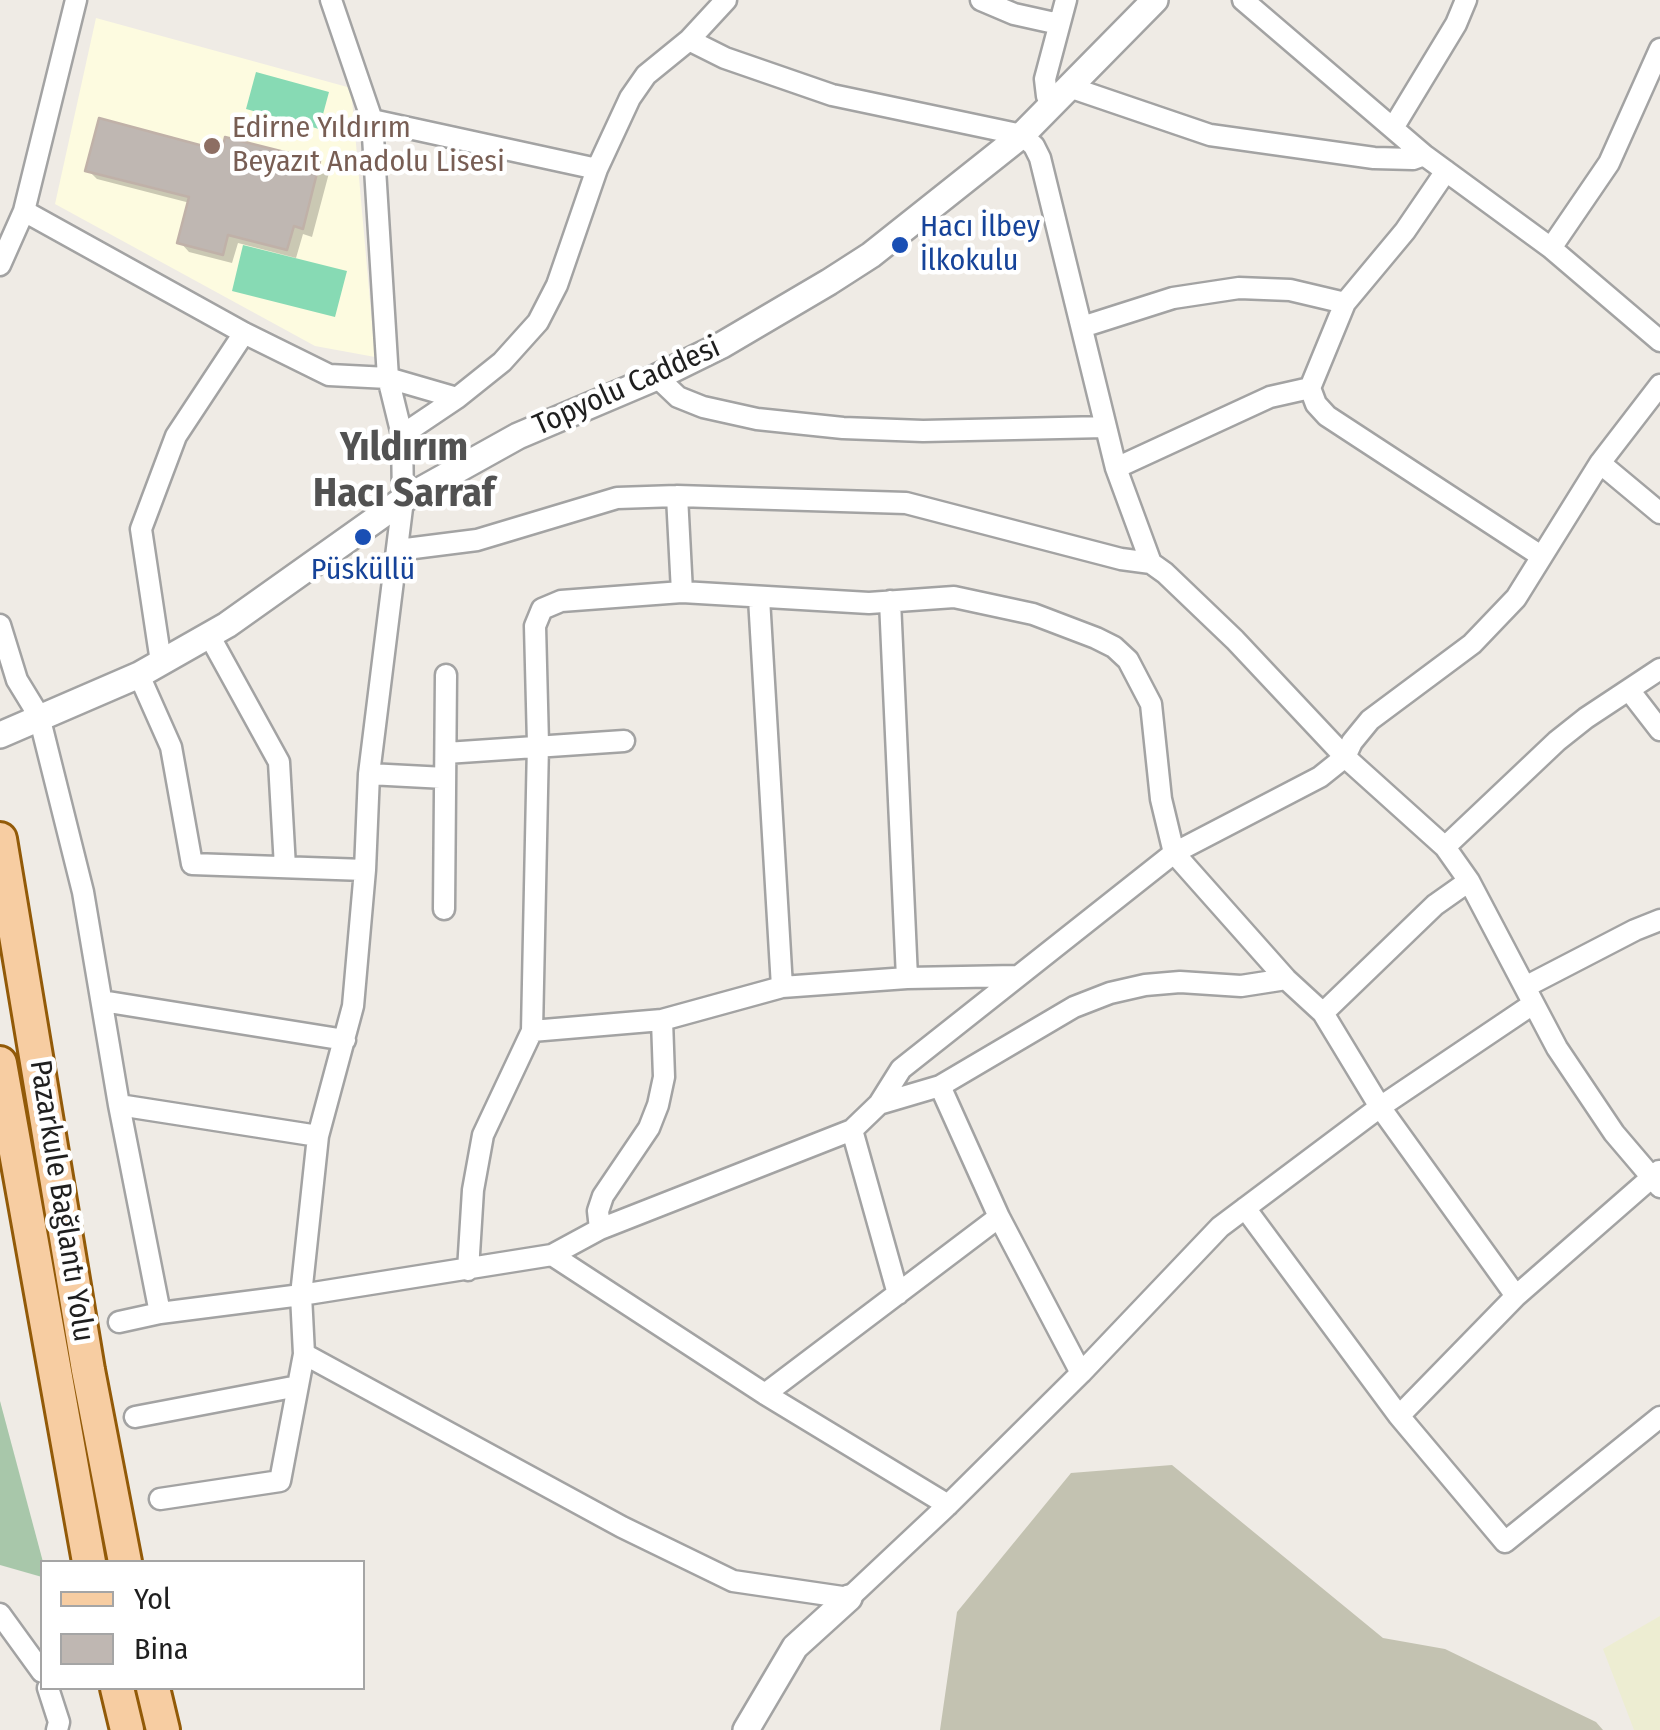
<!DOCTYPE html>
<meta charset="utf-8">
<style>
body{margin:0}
#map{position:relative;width:1660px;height:1730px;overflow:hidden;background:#efebe5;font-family:"Fira Sans Condensed",sans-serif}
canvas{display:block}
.legend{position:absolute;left:40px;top:1560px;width:325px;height:130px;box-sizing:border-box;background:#fff;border:2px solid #a5a5a5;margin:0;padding:12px 18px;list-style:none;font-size:30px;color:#1f1f1f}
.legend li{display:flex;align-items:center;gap:20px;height:50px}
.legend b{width:50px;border:2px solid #a5a5a5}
</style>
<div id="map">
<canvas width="1660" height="1730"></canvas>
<ul class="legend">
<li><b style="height:12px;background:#f7cda2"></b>Yol</li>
<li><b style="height:28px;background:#bfb7b2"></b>Bina</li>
</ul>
</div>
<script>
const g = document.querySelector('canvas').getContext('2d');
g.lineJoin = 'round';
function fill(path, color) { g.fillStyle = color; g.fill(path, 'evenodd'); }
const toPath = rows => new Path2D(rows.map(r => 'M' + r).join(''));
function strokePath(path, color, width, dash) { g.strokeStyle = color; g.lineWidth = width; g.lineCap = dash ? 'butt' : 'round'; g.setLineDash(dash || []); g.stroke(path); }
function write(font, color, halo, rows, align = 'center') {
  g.font = font + ' "Fira Sans Condensed",sans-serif'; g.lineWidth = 9; g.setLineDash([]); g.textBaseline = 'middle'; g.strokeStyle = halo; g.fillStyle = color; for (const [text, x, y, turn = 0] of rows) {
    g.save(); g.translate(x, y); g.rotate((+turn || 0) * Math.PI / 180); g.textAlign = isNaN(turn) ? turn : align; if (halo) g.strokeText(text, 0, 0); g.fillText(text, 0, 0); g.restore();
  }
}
fill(toPath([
 [96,18,351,88,375,357,315,346,55,204]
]), '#fdfbe0');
fill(toPath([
 [1172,1465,1383,1638,1445,1649,1596,1722,1603,1730,940,1730,957,1612,1071,1473]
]), '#c3c2b1');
fill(toPath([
 [1660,1616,1660,1730,1634,1730,1603,1649]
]), '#ededd2');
fill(toPath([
 [0,1401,43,1562,42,1577,0,1565]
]), '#a8c7aa');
fill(toPath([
 [256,72,329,92,319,129,246,109],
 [243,245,347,271,335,317,232,291]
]), '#87dab4');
fill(toPath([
 [224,154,319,164,329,173,312,237,303,234,296,258,238,243,232,263,189,252,180,242,190,203,97,179,88,170]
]), '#0003');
const building = toPath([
 [99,118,222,151,225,137,320,161,303,229,294,226,287,250,228,235,223,255,177,243,189,197,85,171,99,118]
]);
fill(building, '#bfb7b2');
strokePath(building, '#c0b1a8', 2.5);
const minor = toPath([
 [726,0,689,40,646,75,630,98,597,169,557,285,538,322,502,362,457,398,402,435,403,500,369,774,365,870,353,1006,318,1136,301,1295,304,1354,622,1527,733,1581,849,1598,948,1505,1081,1373,1220,1227,1380,1107,1533,1004],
 [981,0,1014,14,1059,24],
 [1243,0,1424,155,1551,248,1660,341],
 [689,40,725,58,832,95,1022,135,1034,146,1040,158,1116,468,1151,563],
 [1072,88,1210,135,1374,158,1413,159,1424,155],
 [1053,106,1047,96,1045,79,1066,0],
 [372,120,597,169],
 [1393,128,1456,24,1466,0],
 [24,211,244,333,329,375,388,378,372,120,331,0],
 [1551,248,1609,163,1660,49],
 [0,265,24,211,76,0],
 [1082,327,1173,298,1239,288,1290,290,1345,303],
 [657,377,678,397,703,407,757,419,843,428,923,431,1105,427],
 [1310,388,1316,404,1327,416,1541,556],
 [402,435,388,378,457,398],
 [1600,463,1660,513],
 [1116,468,1270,397,1310,388,1345,303,1405,231,1446,171],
 [677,496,682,592],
 [398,550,477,540,617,498,677,496,906,503,1121,559,1151,563,1165,573,1235,640,1345,757,1445,847,1469,881,1557,1048,1614,1133,1660,1187],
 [759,598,782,987],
 [890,601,907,978],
 [0,625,17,680,39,716,83,892,119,1105,160,1313,301,1295,552,1255,600,1229,852,1130,879,1104,901,1069,1174,853,1320,777,1345,757,1352,742,1370,720,1472,644,1516,598,1600,463,1660,385],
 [209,635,279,762,285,867],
 [161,662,141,529,176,436,244,333],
 [139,675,171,747,192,864,365,870],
 [1629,690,1660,730],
 [446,753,624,741],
 [369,774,445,778],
 [1445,847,1557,741,1586,718,1660,669],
 [444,909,446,675],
 [1525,987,1635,930,1660,920],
 [102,1001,345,1040],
 [1323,1013,1435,905,1469,881],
 [532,1031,662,1020,782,987,907,978,1017,976],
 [879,1104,940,1086,1074,1007,1110,993,1145,985,1180,982,1241,986,1286,979],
 [119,1105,318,1136],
 [852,1130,898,1294],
 [1245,1208,1399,1416,1516,1296,1659,1171],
 [999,1217,1081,1373],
 [600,1229,598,1211,603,1196,649,1128,658,1105,664,1077,662,1020],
 [552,1255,765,1394,948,1505],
 [468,1270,473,1190,483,1135,532,1031,538,744,535,626,542,609,561,601,682,592,869,603,954,597,1033,614,1096,638,1114,647,1128,660,1151,704,1161,799,1174,853,1286,979,1323,1013,1380,1107,1516,1296],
 [119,1322,160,1313],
 [765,1394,999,1217,940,1086],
 [1399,1416,1505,1542,1660,1417],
 [135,1417,298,1386],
 [160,1499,280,1481,304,1354],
 [0,1614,42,1672],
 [48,1688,59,1722,57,1730]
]);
const tertiary = toPath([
 [0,735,139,675,227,625,403,500,518,436,657,377,722,345,829,282,871,255,1022,135,1155,0],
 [746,1730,795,1647,849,1598]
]);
const primary = toPath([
 [0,839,88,1370,125,1562],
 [0,1063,89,1562],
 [117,1688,127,1730],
 [153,1688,163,1730]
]);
strokePath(minor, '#a3a3a3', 25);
strokePath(tertiary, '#a3a3a3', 30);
strokePath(primary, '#925a08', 38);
strokePath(minor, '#fff', 20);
strokePath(tertiary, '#fff', 25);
strokePath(primary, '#f7cda2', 32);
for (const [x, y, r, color] of [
 [212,146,10,"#8d6e63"],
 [900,245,10,"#1a4fb4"],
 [363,537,10,"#1a4fb4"]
]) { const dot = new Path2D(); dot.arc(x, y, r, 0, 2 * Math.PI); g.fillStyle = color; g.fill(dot); strokePath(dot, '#fff', 4); }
write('30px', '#785e54', '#fff', [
 ["Edirne Yıldırım",232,129],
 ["Beyazıt Anadolu Lisesi",232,163]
], 'left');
write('30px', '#164399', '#fff', [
 ["Hacı İlbey",920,228],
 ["İlkokulu",920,262],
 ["Püsküllü",363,571,"center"]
], 'left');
write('30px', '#1f1f1f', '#fff', [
 ["Topyolu Caddesi",627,387,-24],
 ["Pazarkule Bağlantı Yolu",61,1201,81]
]);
write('bold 40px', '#525252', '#fff', [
 ["Yıldırım",404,449],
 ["Hacı Sarraf",404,495]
]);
</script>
